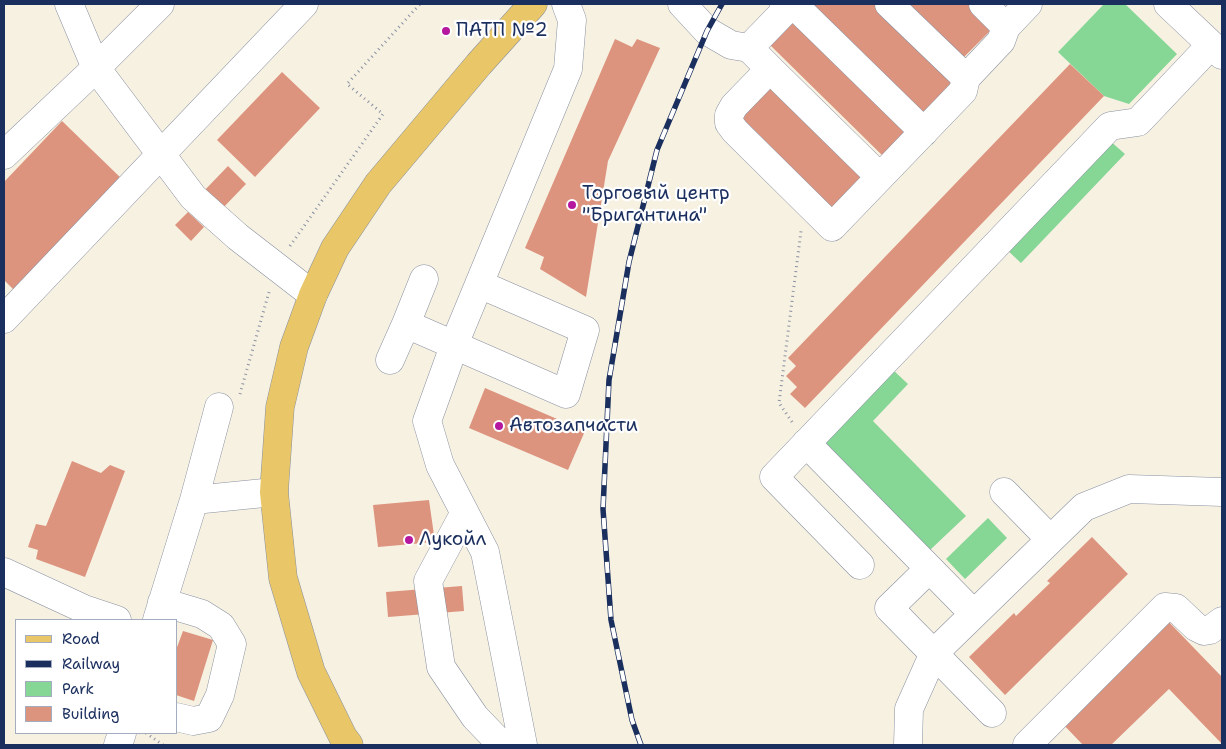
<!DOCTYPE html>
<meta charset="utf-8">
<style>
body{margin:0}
#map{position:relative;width:1226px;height:749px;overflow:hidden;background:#f7f1e2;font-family:"Shantell Sans",sans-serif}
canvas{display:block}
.frame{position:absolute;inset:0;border:5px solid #1b2f5e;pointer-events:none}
.legend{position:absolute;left:15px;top:619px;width:162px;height:115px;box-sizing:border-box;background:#fff;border:1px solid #a4acbf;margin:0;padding:6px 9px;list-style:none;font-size:15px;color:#1b2f5e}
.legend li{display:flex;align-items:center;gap:10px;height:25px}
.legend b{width:25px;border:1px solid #a4acbf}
</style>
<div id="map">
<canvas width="1226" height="749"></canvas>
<div class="frame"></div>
<ul class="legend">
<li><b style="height:6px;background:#e9c769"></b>Road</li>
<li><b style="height:6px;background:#1b2f5e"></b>Railway</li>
<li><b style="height:14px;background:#86d696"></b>Park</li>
<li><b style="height:14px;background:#dc947f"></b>Building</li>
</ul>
</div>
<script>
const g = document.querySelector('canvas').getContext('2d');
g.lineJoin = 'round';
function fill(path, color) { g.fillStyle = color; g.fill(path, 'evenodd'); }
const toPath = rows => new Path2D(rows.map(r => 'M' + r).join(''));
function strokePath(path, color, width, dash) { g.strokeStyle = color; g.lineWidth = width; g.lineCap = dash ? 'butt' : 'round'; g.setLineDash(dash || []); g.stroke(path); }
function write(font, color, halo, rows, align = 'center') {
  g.font = font + ' "Shantell Sans",sans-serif'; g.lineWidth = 4.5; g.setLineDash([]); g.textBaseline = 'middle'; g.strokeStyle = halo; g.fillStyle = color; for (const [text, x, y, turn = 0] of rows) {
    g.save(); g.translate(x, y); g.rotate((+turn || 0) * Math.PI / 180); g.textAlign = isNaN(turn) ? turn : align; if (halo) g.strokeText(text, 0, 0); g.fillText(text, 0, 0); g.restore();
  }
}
fill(toPath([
 [1104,4,1125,4,1177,54,1129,104,1104,96,1058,52],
 [1109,140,1125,154,1021,263,1005,248],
 [892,369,908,384,873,421,966,516,930,550,824,441],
 [988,518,1007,538,965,579,946,559]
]), '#86d696');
fill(toPath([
 [811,4,874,4,955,84,925,116],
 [908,4,968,4,993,28,963,58],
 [794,20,909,134,885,158,770,45],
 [615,39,632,47,637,39,660,48,608,161,586,297,540,269,544,257,525,248],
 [1070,64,1104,96,805,408,790,394,797,387,786,376,796,366,788,358],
 [282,72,320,108,255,177,217,140],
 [769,86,863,179,833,209,739,116],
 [62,121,122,179,14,290,4,280,4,182],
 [228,166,246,184,220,211,202,193],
 [188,212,204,227,191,241,175,225],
 [485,388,585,431,568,470,469,428],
 [72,461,101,473,110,465,125,471,85,577,36,559,38,550,28,547,36,524,46,526],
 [429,500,435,542,378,547,373,505],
 [1092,537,1128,574,1005,695,969,657,1014,613,1016,616,1050,583,1047,581],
 [462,586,464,611,388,617,386,592],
 [1165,618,1222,677,1222,744,1169,689,1111,745,1083,745,1059,720],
 [183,631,213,640,194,701,176,695,176,650]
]), '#dc947f');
const minor = toPath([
 [69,4,96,68,193,197,238,237,313,295],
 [682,4,707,31,731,45,749,48,770,69,734,106,729,115,729,123,735,131,832,227,963,91,966,78,1001,41,1006,27,1028,4],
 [793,4,924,132],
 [889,4,966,78],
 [983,4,1006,27],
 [1168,4,1222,55],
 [749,48,782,14,785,4],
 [770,69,880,177],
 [4,155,96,68,160,4],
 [424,279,406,324,566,394,585,330,479,284],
 [4,319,304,4],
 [390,360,406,324],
 [806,443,974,614],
 [1004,492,1050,539],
 [194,500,219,407],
 [464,514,428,581,441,667,475,717,502,745],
 [860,565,774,477,1110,126,1138,122,1211,45],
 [929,569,889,608,992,713],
 [4,572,84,609,117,620],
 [162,602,202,614,221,626,232,644,220,695,209,718,193,721,176,717],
 [157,620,194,500,274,492],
 [118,745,122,733],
 [523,745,485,552,440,465,427,421,458,335,568,69,572,20,566,4],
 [908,745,909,709,934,653,1084,507,1129,489,1222,492],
 [1027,745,1165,607,1176,608,1196,627,1204,631,1210,630,1222,621]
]);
const major = toPath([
 [349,745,343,737,311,672,283,578,274,492,280,407,294,347,313,295,335,248,378,184,479,64,533,4]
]);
strokePath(minor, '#8990a0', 29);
strokePath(major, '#8990a0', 29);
strokePath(toPath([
 [290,246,383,114,347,84,420,4],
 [240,394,269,292],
 [792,422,779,403,801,231],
 [146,733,163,745]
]), '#8990a0', 3, [1, 4]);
strokePath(minor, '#fff', 28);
strokePath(major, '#e9c769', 28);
const rail = toPath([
 [641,745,632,720,611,620,603,509,609,380,629,262,657,150,707,31,722,4]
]);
strokePath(rail, '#1b2f5e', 5.5);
strokePath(rail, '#fff', 4, [11]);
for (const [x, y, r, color] of [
 [446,31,5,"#b5179e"],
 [572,205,5,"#b5179e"],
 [499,426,5,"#b5179e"],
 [409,540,5,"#b5179e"]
]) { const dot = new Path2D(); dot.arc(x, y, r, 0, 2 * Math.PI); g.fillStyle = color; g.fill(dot); strokePath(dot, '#fff', 2); }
write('19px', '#1b2f5e', '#fff', [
 ["ПАТП №2",456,31],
 ["Торговый центр",582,194],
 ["\"Бригантина\"",582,216],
 ["Автозапчасти",509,426],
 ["Лукойл",419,540]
], 'left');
</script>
